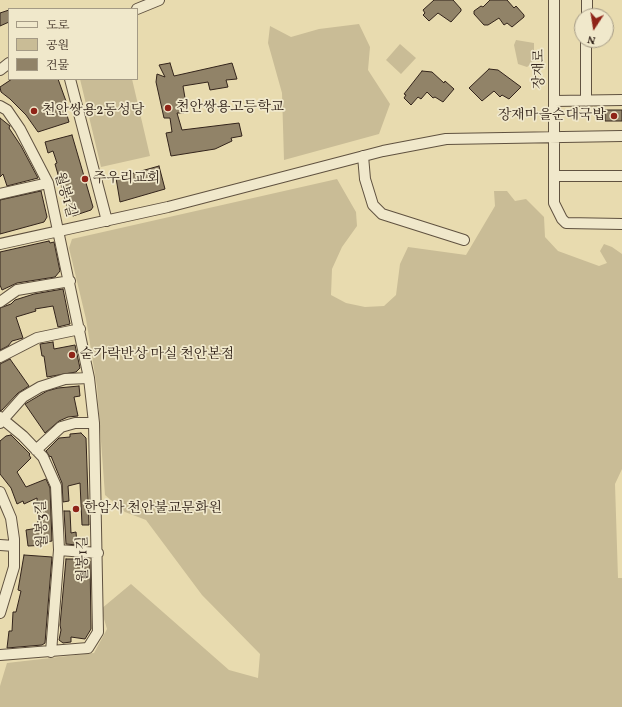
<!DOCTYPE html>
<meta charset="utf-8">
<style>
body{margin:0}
#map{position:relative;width:622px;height:707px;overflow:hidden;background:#e8dbaf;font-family:Vollkorn,"Noto Serif KR",serif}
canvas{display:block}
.legend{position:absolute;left:8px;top:8px;width:130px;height:72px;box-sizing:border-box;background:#f0e8cb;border:1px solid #a49a85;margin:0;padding:5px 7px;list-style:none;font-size:12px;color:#33241b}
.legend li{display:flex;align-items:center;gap:8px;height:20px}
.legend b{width:20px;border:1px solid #a49a85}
.north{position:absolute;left:574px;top:8px;width:40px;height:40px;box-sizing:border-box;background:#f0e8cb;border:1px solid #a49a85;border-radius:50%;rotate:192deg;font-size:11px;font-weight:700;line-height:16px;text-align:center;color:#33241b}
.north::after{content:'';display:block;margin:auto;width:14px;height:18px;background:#8f2418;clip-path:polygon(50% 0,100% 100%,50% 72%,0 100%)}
</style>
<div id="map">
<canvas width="622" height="707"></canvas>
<ul class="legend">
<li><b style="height:5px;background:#f0e8cb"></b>도로</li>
<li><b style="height:11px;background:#c9bc96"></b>공원</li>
<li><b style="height:11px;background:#918368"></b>건물</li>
</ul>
<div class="north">N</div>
</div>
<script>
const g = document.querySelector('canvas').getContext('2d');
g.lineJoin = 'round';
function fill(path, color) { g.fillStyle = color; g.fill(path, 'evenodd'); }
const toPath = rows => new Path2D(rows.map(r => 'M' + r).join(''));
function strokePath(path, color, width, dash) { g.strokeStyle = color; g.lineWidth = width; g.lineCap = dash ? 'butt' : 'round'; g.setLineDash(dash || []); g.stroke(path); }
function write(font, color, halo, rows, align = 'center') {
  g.font = font + ' Vollkorn,"Noto Serif KR",serif'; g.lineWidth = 3.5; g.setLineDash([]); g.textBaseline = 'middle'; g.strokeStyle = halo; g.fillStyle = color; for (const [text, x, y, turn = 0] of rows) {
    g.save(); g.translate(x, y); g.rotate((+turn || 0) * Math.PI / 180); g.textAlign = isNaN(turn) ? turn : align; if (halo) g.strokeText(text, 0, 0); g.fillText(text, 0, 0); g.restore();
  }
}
fill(toPath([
 [359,24,370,47,368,70,390,104,379,134,284,160,282,93,268,43,270,26,291,37,319,29],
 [516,40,534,43,534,61,527,67,518,64,514,45],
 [400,44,416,58,401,74,386,60],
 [80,79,132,79,150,156,101,167],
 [337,179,356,212,357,226,342,247,332,269,331,295,346,303,365,307,384,306,396,295,400,264,408,247,466,255,495,206,494,191,507,191,515,201,526,199,544,217,545,237,558,251,599,266,607,263,600,251,604,244,612,247,622,254,622,469,615,484,618,578,622,578,622,707,0,707,0,686,7,663,94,653,107,629,101,609,131,584,229,670,258,678,260,654,202,595,146,520,125,512,105,495,97,387,86,319,69,248,72,239]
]), '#c9bc96');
const building = toPath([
 [434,0,453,0,461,9,461,11,451,22,438,13,429,21,423,15,425,13,423,10,434,0],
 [490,0,507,0,514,8,516,6,524,15,524,17,512,27,507,23,504,25,499,18,488,25,484,25,474,14,474,11,481,6,483,7,490,0],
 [9,10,9,22,0,26,0,13,9,10],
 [170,63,174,76,232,63,237,79,226,80,228,87,210,90,208,82,183,86,186,104,183,105,184,113,177,113,182,130,239,123,242,136,231,138,232,141,215,149,171,156,166,133,172,132,170,118,164,118,156,82,157,74,165,77,159,65,170,63],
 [489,69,498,70,521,87,509,99,502,95,500,97,494,91,482,101,469,88,489,69],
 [422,71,432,72,444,83,445,81,454,89,443,102,435,97,433,98,427,92,421,99,418,97,411,105,404,98,406,95,404,94,422,71],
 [12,79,58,79,67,104,64,105,69,122,38,132,26,115,10,99,1,92,0,87,12,79],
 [605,110,622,110,622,121,605,121,605,110],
 [0,118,10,126,9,128,21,146,38,178,7,186,3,174,0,177,0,118],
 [72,135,93,207,91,210,73,216,69,213,55,164,57,163,53,151,48,153,45,142,72,135],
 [159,166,165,189,120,202,116,178,159,166],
 [41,191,47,217,44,222,0,234,0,200,41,191],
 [49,241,50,243,54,242,60,271,55,277,17,283,2,290,0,285,0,252,49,241],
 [63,289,70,324,58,327,53,306,35,309,36,311,16,317,23,338,12,341,8,346,0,350,0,308,11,304,15,300,34,294,63,289],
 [53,342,54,349,75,345,80,368,76,372,47,377,44,356,42,356,40,344,53,342],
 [10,359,29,386,18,393,2,410,0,411,0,364,10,359],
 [79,386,80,396,74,397,78,416,68,417,59,421,45,433,25,404,47,391,58,388,79,386],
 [81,433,86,438,89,525,82,525,80,483,68,486,69,501,63,502,62,483,51,456,50,457,46,451,59,438,70,437,70,434,81,433],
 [11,435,30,454,29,455,31,458,17,472,26,487,46,479,50,488,52,541,46,542,46,545,28,546,26,530,38,528,37,498,24,504,23,501,17,504,11,488,0,474,0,441,6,436,11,435],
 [64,511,70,511,71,533,76,532,77,545,66,544,64,511],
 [24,555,52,557,45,643,42,645,7,648,9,631,12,631,13,612,16,612,21,591,18,590,24,555],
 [66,559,88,559,90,561,91,625,91,629,85,639,71,637,71,642,63,643,59,640,61,630,60,625,66,559]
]);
fill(building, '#918368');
strokePath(building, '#33241b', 1);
const minor = toPath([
 [554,0,554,203,562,219,566,223,622,224],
 [137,9,159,0],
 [587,16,587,0],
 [0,70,9,63],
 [70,79,107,221],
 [554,101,622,100],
 [586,101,586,40],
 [0,106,7,110,20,129,48,183,89,378,94,423,98,632,88,648,0,655],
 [363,156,365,179,373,205,382,214,464,240],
 [554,176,622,176],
 [0,194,48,183],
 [0,244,168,207,383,151,446,139,622,136],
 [0,302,17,290,70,281],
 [0,357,37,338,80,329],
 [0,417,23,436,43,457,56,486,59,550,51,652],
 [0,423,23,397,40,387,65,379,89,378],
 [36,450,61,427,75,423,94,423],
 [0,492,11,518,14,539,14,567,0,613],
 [0,545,14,546],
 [59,550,98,553]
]);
strokePath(minor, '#605240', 12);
strokePath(minor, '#f0e8cb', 10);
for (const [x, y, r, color] of [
 [168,108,4,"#8f2418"],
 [34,111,4,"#8f2418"],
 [614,116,4,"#8f2418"],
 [85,179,4,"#8f2418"],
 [72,355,4,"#8f2418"],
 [76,509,4,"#8f2418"]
]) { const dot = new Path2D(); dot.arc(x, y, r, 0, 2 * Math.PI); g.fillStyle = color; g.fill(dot); strokePath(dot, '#f0e8cb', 1.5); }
write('14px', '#33241b', '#f0e8cb', [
 ["장재로",540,69,-90],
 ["월봉1길",64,195,74],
 ["월봉3길",43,524,-92],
 ["월봉1길",84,559,-91]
]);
write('14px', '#33241b', '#f0e8cb', [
 ["천안쌍용고등학교",176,108],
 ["천안쌍용2동성당",42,111],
 ["장재마을순대국밥",606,116,"right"],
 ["주우리교회",93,179],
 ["숟가락반상 마실 천안본점",80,355],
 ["한암사 천안불교문화원",84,509]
], 'left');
</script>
